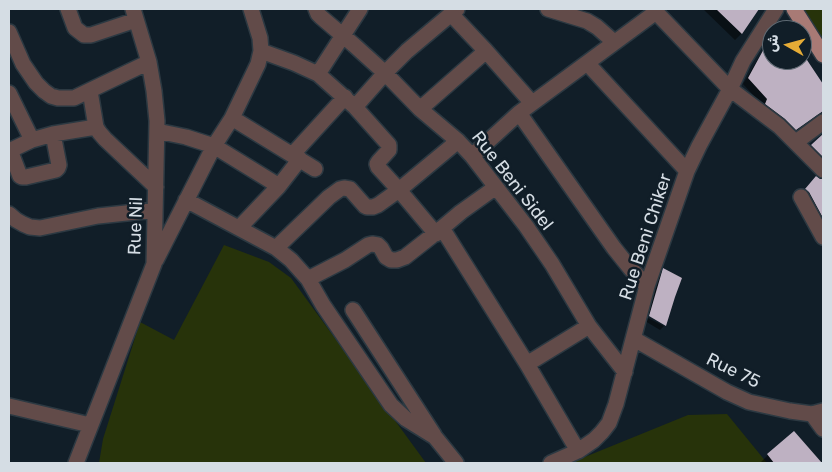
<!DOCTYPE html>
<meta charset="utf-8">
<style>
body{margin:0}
#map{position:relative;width:832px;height:472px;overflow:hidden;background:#111e28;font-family:Rubik,"Noto Naskh Arabic",sans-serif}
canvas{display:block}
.frame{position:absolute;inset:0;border:10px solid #d5dde4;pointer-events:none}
.north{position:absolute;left:762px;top:20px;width:50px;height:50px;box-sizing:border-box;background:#111e28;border:1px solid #5f6a73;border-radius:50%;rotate:277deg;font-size:14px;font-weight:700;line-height:20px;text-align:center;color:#d5dde4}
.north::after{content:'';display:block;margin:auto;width:18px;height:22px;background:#e6ac36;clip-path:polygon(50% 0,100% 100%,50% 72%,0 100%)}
</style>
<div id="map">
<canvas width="832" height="472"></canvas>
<div class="frame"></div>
<div class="north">ش</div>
</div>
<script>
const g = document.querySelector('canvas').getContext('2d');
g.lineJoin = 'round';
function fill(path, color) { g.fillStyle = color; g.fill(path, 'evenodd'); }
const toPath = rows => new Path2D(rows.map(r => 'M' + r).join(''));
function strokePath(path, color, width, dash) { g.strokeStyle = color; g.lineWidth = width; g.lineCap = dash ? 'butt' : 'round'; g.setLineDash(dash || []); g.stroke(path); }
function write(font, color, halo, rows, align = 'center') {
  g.font = font + ' Rubik,sans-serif'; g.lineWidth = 5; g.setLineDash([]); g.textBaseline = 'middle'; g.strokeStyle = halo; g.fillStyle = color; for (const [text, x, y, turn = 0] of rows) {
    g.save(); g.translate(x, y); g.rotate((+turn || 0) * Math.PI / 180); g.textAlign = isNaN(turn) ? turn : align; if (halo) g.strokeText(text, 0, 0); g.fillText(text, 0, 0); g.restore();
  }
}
fill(toPath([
 [801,9,823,9,823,42],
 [224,245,269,262,291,278,426,463,99,463,103,439,140,322,174,340],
 [727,414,767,463,570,463,688,415]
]), '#27330a');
fill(toPath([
 [703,9,758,9,742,33,735,40],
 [781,23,785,30,775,30,776,28],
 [772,35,772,60,802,60,802,56,823,89,823,111,790,135,743,84],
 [823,136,823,166,808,150],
 [816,178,823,187,823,223,801,194],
 [663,270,673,296,664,326,664,323,647,314,659,274],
 [646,317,664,326,660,330,645,321],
 [794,433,820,463,760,463,768,455]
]), '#0007');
fill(toPath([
 [716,9,759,9,742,34],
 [772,34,772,60,807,60,823,84,823,111,796,130,785,119,765,104,767,99,748,78],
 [823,134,823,157,811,145],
 [816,176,820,179,823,179,823,218,809,192,805,189],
 [663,268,682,278,675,297,666,326,649,316],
 [794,431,822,463,774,463,767,454]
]), '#beb1c2');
const minor = toPath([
 [68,9,75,28,84,35,91,35,136,20],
 [316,9,318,14,321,17,354,45,385,73,420,109,458,141,472,156,526,226,552,264,589,326,625,372],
 [548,9,587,21,597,27,614,42],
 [653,9,730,89,779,126,823,170],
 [451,14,486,51,532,103],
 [9,32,23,64,36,83,44,91,51,96,58,98,74,98,149,62],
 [261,51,294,63,318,74,355,107,389,145,389,150,379,161,377,164,378,167,399,190,436,234],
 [587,63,687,171],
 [318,74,360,9],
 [90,91,96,127,99,132,105,139,156,187],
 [9,93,32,140],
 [355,107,385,73,407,51,457,9],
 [420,109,486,51],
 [519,113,614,248,630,268,647,286],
 [232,118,315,169],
 [157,131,186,137,214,146,279,186],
 [796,142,823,122],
 [10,150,20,176,22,177,26,177,56,170,58,168,59,165,53,134],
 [9,151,32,140,53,134,96,127],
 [292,155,345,97],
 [472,156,519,113,656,12],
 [801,197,823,237],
 [186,200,276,248,291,260,308,279,323,305,391,405,406,419,435,437,456,463],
 [9,214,16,220,23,224,30,227,40,228,98,216,155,210],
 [239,228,279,186,300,159],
 [442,228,527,364,578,451],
 [276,248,329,197,340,189,344,188,350,189,365,206,367,207,373,207,378,205,399,190,458,141],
 [156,260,214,146,232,118,258,64,261,51,260,38,251,9],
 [308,279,345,260,368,245,372,244,378,245,381,248,386,257,391,260,397,260,405,257,442,228,461,212,496,187],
 [353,310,434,435],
 [634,339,727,392,749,402,790,411,812,414,823,411],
 [527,364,589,326],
 [9,406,90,425],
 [812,414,823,429],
 [76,463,154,264,157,121,154,91,149,62,133,9],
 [551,463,578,451,594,440,602,432,609,423,616,404,647,286,687,171,699,146,730,89,743,61,776,9]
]);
const major = toPath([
 [794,9,823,55]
]);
strokePath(minor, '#2c3942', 18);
strokePath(major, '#2c3942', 18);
strokePath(minor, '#624b49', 15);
strokePath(major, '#a87a75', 15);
write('18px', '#d5dde4', '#111e28', [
 ["Rue Beni Sidel",512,181,52],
 ["Rue Nil",136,226,-88],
 ["Rue Beni Chiker",646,237,-72],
 ["Rue 75",733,371,26]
]);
</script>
